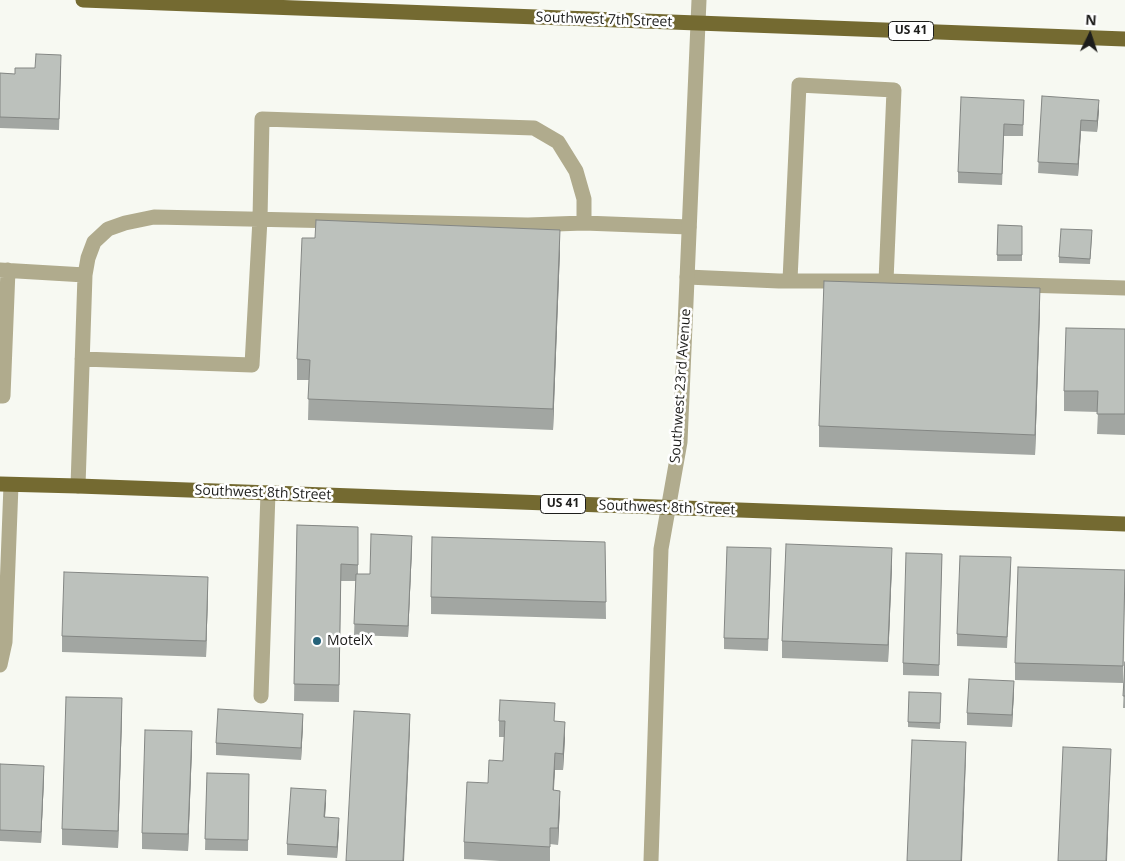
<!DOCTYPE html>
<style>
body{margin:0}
#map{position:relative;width:1125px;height:861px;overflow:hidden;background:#f7f9f2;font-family:"Open Sans",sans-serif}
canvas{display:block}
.north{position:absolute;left:1065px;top:10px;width:50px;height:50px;-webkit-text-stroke:4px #fff;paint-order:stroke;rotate:4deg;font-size:14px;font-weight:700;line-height:20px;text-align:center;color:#1d1d1b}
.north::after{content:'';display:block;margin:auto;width:18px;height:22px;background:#1d1d1b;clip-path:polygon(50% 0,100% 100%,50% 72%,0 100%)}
</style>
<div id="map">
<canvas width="1125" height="861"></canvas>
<div class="north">N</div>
</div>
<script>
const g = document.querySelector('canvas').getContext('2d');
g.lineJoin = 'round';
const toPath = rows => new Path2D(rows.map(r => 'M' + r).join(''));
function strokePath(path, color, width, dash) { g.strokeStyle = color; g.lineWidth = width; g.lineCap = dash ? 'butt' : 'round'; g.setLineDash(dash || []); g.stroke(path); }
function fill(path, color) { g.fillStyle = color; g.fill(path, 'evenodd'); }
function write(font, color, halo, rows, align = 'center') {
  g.font = font + ' "Open Sans",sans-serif'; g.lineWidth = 5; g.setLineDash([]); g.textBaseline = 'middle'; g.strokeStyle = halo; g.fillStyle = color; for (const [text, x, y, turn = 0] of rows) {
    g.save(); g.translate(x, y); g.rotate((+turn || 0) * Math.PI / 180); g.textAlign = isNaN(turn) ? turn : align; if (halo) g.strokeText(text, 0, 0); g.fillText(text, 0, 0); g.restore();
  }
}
strokePath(toPath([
 [0,270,85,275,78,486],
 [85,275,88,258,94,242,108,229,125,223,154,217,528,225,584,223,689,227],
 [687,277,779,281,886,281,894,90,799,85,790,280],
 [886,281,1125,288],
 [82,359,252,365,260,219,262,119,534,128,558,142,576,171,584,199,584,223],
 [0,396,3,396,8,270],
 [0,665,5,642,11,485],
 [261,696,268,493]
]), '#b0ab8d', 15);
strokePath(toPath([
 [651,861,661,549,680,442,699,0]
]), '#b0ab8d', 15);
strokePath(toPath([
 [83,0,1125,39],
 [0,484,78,486,1125,524]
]), '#746a31', 15);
fill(toPath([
 [61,66,59,130,0,128,0,73,15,74,35,68],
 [1042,96,1099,111,1097,132,1081,131,1078,176,1038,173],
 [1024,100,1023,136,1004,136,1002,185,958,183,958,172],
 [998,225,1022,226,1022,261,997,261],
 [1092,236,1090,264,1059,263,1059,257],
 [560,250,553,430,308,420,309,380,297,380,297,359],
 [1040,309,1035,455,819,447,819,426],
 [1125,329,1125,435,1097,434,1098,412,1064,411,1064,391],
 [297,525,358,527,358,574,370,574,412,547,408,637,354,635,356,581,341,581,339,702,294,701],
 [605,542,606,619,431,614,431,597],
 [942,554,939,676,903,675,903,663],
 [771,560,768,651,724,649,724,638],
 [892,565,888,662,782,658,782,641],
 [1011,569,1007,648,957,646,957,634],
 [1125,570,1123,683,1015,680,1015,663],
 [208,593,206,657,62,652,62,636],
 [1125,662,1125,708,1123,708],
 [1014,692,1012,727,967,725,967,713],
 [941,693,940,729,908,727,908,722],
 [122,715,118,848,62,845,62,829],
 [499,721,555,721,565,738,563,770,555,770,553,790,560,807,558,845,550,844,550,861,500,861,464,859,464,842,488,783,503,761,504,737,499,737],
 [303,725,301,760,216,755,216,743],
 [192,748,188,851,142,849,142,833],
 [0,764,44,778,41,843,0,841],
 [207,773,249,774,248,851,205,850],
 [326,802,325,817,339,830,337,858,287,855,287,844]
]), '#a2a6a2');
fill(toPath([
 [1099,100,1099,111,1097,132,1097,121],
 [1081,120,1081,131,1078,176,1078,164],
 [560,230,560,250,553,430,553,409],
 [1040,288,1040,309,1035,455,1035,435],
 [412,536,412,547,408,637,408,626],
 [892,548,892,565,888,662,888,645],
 [208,577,208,593,206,657,206,641],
 [1014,681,1014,692,1012,727,1012,715],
 [122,698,122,715,118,848,118,831],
 [303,714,303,725,301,760,301,748],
 [410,714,410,730,404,861,403,861],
 [565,722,565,738,563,770,563,754],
 [192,731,192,748,188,851,188,834],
 [966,742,966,758,962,861,961,861],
 [1111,749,1107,861,1106,861],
 [555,753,555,770,553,807,553,790],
 [44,766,44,778,41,843,41,832],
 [326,790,326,802,324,829,324,817],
 [560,791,560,807,558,845,558,828],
 [339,818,339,830,337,858,337,847]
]), '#848784');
const building = toPath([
 [36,54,61,55,59,119,0,117,0,73,15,74,15,68,35,68,36,54],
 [1042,96,1099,100,1097,121,1081,120,1078,164,1038,162,1042,96],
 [961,97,1024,100,1023,125,1004,124,1002,174,958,172,961,97],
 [316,220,560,230,553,409,308,399,310,360,297,359,302,238,315,238,316,220],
 [998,225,1022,226,1022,255,997,255,998,225],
 [1061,229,1092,230,1090,259,1059,257,1061,229],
 [824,281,1040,288,1035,435,819,426,824,281],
 [1066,328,1125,329,1125,414,1097,414,1098,391,1064,391,1066,328],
 [297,525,358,527,358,565,341,564,339,685,294,684,297,525],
 [371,534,412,536,408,626,354,624,356,574,370,574,371,534],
 [432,537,605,542,606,602,431,597,432,537],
 [786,544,892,548,888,645,782,641,786,544],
 [727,547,771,548,768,639,724,638,727,547],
 [906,553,942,554,939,665,903,663,906,553],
 [960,556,1011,557,1007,637,957,634,960,556],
 [1018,567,1125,570,1123,666,1015,663,1018,567],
 [64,572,208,577,206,641,62,636,64,572],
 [1125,662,1125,696,1123,696,1125,662],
 [969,679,1014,681,1012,715,967,713,969,679],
 [909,692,941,693,940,723,908,722,909,692],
 [66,697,122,698,118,831,62,829,66,697],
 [500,700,555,703,554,721,565,722,563,754,555,753,553,790,560,791,558,828,550,828,550,847,464,842,467,782,488,783,489,760,503,761,505,721,499,721,500,700],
 [218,709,303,714,301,748,216,743,218,709],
 [354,711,410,714,403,861,346,861,354,711],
 [145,730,192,731,188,834,142,833,145,730],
 [912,740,966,742,961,861,907,861,912,740],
 [1063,747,1111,749,1106,861,1058,861,1063,747],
 [0,764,44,766,41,832,0,830,0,764],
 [207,773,249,774,248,840,205,839,207,773],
 [291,788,326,790,324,817,339,818,337,847,287,844,291,788]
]);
fill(building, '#bcc1bc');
strokePath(building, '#848784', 1);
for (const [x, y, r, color] of [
 [317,641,5,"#256279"]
]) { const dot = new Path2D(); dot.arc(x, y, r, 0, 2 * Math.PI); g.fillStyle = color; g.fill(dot); strokePath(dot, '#fff', 2); }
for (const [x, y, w] of [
 [911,31,45],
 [563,504,45]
]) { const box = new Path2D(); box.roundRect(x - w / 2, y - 9.5, w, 19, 4); g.fillStyle = '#fff'; g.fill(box); strokePath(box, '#1d1d1b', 1); }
write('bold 12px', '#1d1d1b', null, [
 ["US 41",911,31],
 ["US 41",563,504]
]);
write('14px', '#1d1d1b', '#fff', [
 ["Southwest 7th Street",604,20,2],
 ["Southwest 23rd Avenue",681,386,-86],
 ["Southwest 8th Street",263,493,2],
 ["Southwest 8th Street",667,508,2]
]);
write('14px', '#1d1d1b', '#fff', [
 ["MotelX",327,641]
], 'left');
</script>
